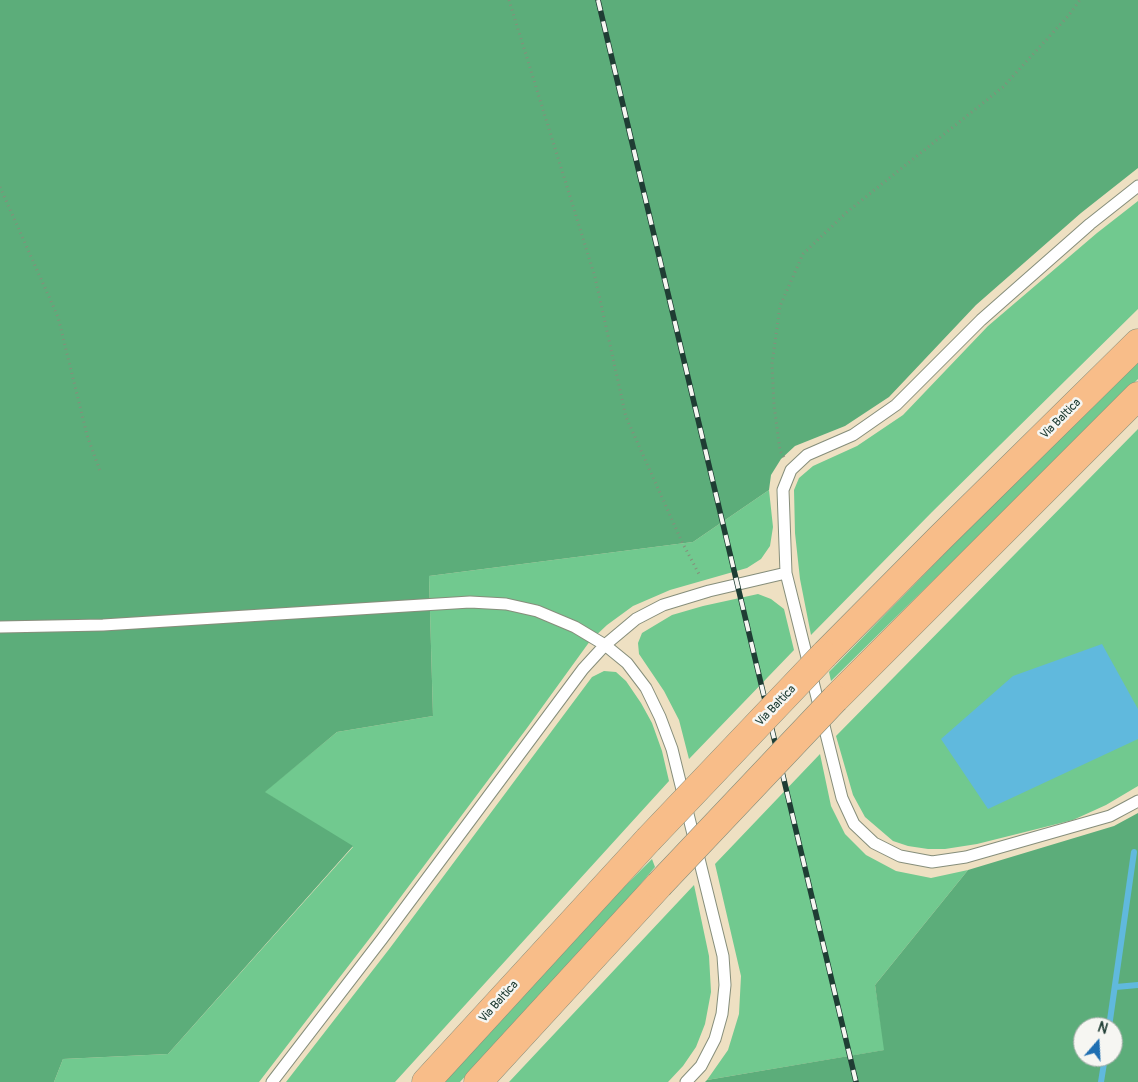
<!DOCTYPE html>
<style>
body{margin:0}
#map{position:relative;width:1138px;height:1082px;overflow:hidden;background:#eee0c2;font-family:Pangolin,sans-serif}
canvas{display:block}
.north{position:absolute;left:1073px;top:1017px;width:50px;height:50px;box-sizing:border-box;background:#f6f6f2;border:1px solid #a0aca6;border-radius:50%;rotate:19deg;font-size:14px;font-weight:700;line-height:20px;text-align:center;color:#1f3d34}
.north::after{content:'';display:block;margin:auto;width:18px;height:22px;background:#1f6fb2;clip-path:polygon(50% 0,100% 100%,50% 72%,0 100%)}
</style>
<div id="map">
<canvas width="1138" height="1082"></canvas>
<div class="north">N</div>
</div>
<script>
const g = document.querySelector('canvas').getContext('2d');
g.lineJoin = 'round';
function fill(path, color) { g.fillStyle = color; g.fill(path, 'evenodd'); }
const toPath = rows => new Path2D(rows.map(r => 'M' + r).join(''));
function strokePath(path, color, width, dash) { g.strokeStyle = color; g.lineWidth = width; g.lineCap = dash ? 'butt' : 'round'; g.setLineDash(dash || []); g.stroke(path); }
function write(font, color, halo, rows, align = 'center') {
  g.font = font + ' Pangolin,sans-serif'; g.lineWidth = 5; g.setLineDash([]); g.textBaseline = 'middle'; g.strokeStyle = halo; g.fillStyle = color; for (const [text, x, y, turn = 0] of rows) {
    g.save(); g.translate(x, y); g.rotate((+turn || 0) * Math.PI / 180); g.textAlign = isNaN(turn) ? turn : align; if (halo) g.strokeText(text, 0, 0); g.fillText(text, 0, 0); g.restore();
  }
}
fill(toPath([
 [1138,201,1138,309,932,512,811,635,800,579,795,533,794,490,799,478,813,466,857,446,903,415,988,326,1097,233],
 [1138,360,1138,379,831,681,829,672,950,548],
 [1138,429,1138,786,1106,805,1073,820,977,844,945,849,928,849,908,846,893,841,865,817,853,795,836,736],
 [769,490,773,527,770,546,761,559,747,568,670,590,633,606,607,625,590,641,527,728,373,934,259,1082,54,1082,63,1059,168,1054,353,847,264,792,337,732,433,716,429,576,693,542],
 [758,594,771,599,784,609,794,650,689,759,679,720,664,691,639,654,638,643,642,633,672,615,703,606],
 [604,671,616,672,626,681,641,703,652,723,662,751,669,781,395,1082,286,1082,390,948,592,677],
 [820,754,831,806,845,834,866,855,896,871,931,878,968,870,875,985,885,1050,707,1080,728,1050,739,1014,741,976,715,864],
 [652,859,655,867,622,906,460,1082,443,1082,611,900],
 [694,885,709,956,711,992,705,1024,696,1047,683,1066,668,1082,509,1082]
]), '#71c98f');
fill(toPath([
 [0,0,1138,0,1138,168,1081,213,976,305,889,397,845,426,795,446,781,459,771,475,769,490,693,542,429,576,433,716,337,732,265,792,353,846,168,1054,63,1059,54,1082,0,1082],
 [1138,813,1138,1082,705,1082,707,1080,884,1050,875,985,968,870,1114,826],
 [1083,1027,1113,1027,1113,1057,1083,1057]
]), '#5cad7a');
fill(toPath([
 [1102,644,1138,709,1138,739,988,809,941,739,1013,676]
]), '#60b9dd');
strokePath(toPath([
 [1116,987,1138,985],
 [1109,1027,1134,852],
 [1101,1082,1105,1057]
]), '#60b9dd', 6);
const lane = toPath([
 [1138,186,1090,224,981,320,896,405,853,435,807,455,791,470,783,490,786,573,842,798,854,824,874,843,900,856,932,862,966,857,1110,816,1138,801],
 [0,627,103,625,470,602,506,604,537,611,575,627,605,645,627,663,646,688,660,717,672,749,723,956,725,985,722,1014,715,1039,701,1066,686,1082],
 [272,1082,382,939,583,669,605,645,636,619,663,605,709,591,786,573]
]);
const highway = toPath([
 [824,655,940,538,1138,343],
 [835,699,1138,396],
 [426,1082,648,840],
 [478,1082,659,885]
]);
strokePath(lane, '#868e7b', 13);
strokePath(highway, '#868e7b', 29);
strokePath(toPath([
 [509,0,595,277,626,417,682,542,700,576],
 [0,187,58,317,87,435,100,471],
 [784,457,780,451,774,405,772,364,780,306,803,254,847,212,1003,87,1069,15,1080,0]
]), '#868e7b', 3, [1, 4]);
strokePath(lane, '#fff', 11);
strokePath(highway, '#f8bd89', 28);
const rail = toPath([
 [598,0,856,1082]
]);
strokePath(rail, '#1f3d34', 5.5);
strokePath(rail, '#f6f6f2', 4, [11]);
const highwayBridge = toPath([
 [648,840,824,655],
 [659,885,835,699]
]);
strokePath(highwayBridge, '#868e7b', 29, []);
strokePath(highwayBridge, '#f8bd89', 28);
write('12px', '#1f3d34', '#f6f6f2', [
 ["Via Baltica",1061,419,-45],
 ["Via Baltica",776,706,-46],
 ["Via Baltica",499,1002,-48]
]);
</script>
